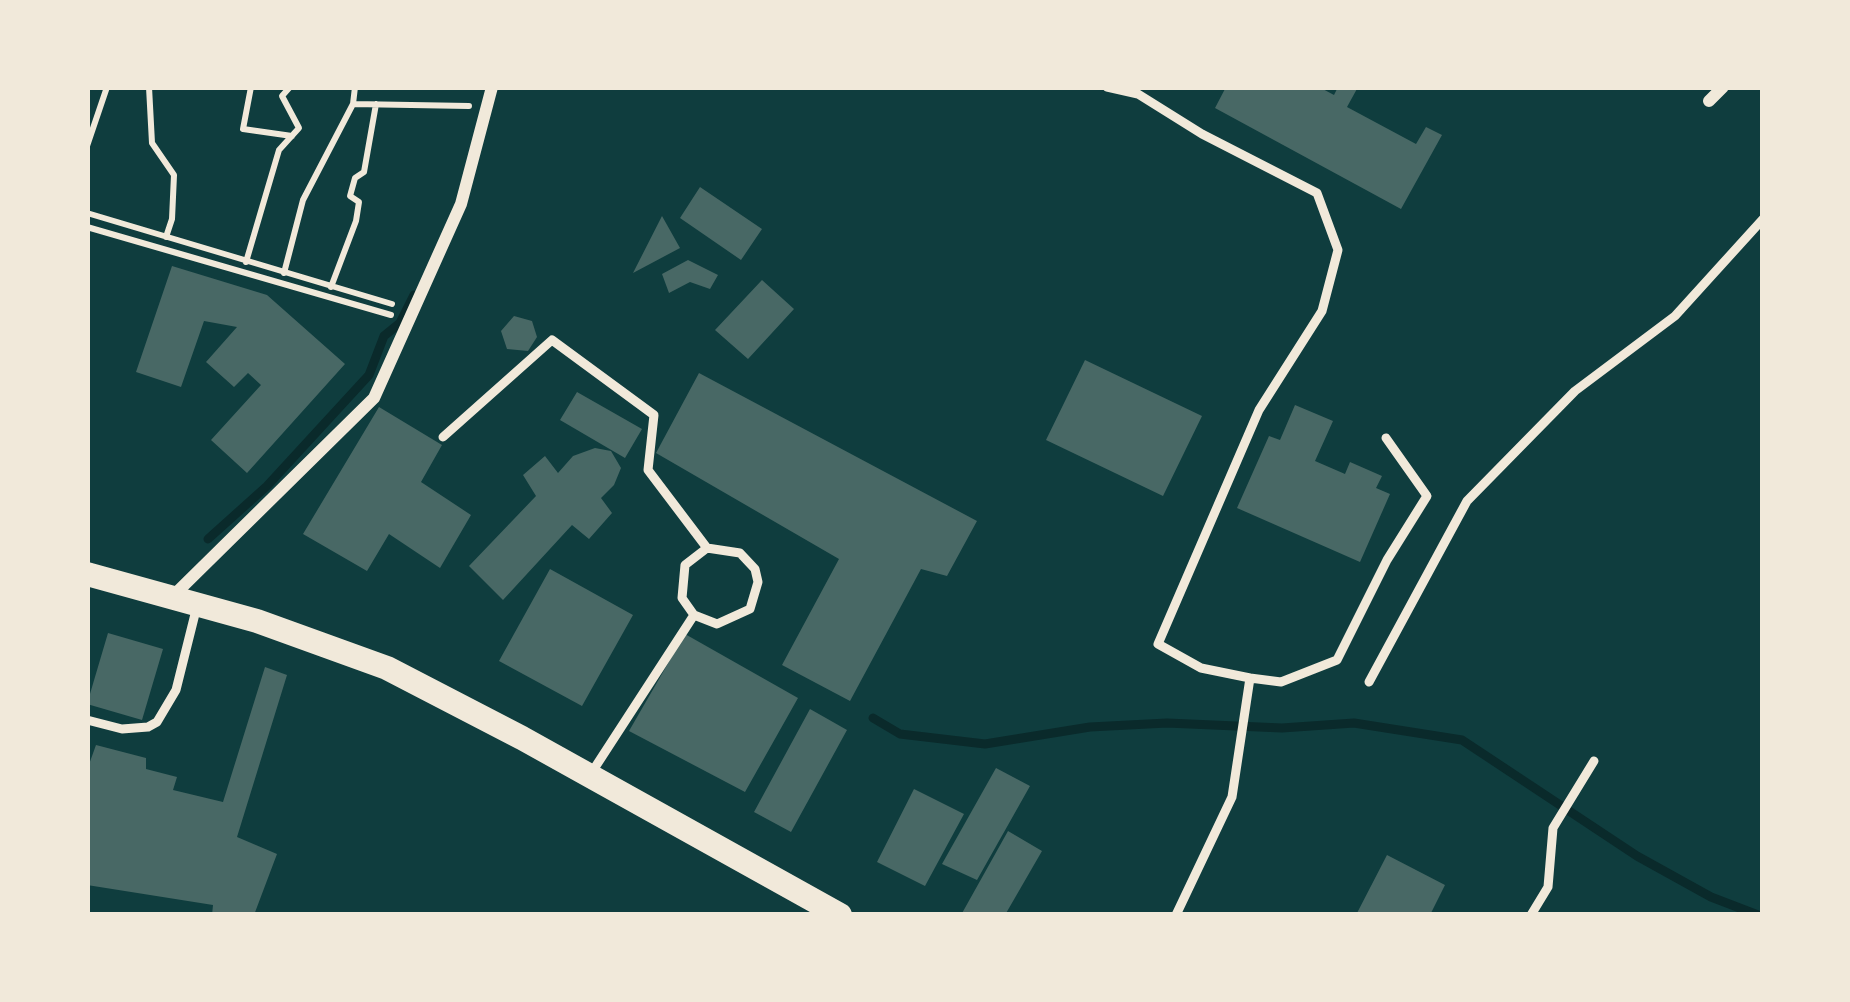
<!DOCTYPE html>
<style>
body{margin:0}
#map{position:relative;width:1850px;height:1002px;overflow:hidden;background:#0f3d3e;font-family:Ubuntu,sans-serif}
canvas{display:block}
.frame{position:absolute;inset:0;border:90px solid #f1e9da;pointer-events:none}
</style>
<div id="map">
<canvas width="1850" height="1002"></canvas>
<div class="frame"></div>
</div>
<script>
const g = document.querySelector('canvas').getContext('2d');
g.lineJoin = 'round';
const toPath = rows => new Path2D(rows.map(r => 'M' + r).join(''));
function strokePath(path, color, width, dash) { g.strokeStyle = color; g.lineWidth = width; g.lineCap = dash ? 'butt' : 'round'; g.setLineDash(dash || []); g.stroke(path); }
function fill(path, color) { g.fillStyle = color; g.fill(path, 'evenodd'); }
strokePath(toPath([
 [208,539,267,486,369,375,384,336,400,323,414,295],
 [873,718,900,734,985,744,1090,727,1167,723,1282,728,1354,723,1462,740,1637,856,1711,897,1758,915]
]), '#0a2a2b', 9);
fill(toPath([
 [1226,87,1319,87,1334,95,1338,87,1358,87,1347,107,1416,144,1426,127,1442,135,1401,209,1215,108],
 [700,187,762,229,741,260,680,218],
 [662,216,680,248,633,273],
 [688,260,718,275,710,289,690,282,669,293,662,274],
 [172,266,267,295,345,364,247,473,211,440,261,385,248,373,234,387,206,362,237,327,204,321,181,387,136,372],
 [762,280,794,309,748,359,715,330],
 [514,316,532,321,537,337,528,351,507,349,501,331],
 [1085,360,1202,416,1163,496,1046,440],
 [699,373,977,521,947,576,921,569,850,701,782,665,839,559,656,453],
 [577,392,642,429,625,458,560,420],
 [1295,405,1333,421,1315,461,1345,474,1350,462,1382,476,1376,488,1390,494,1360,562,1237,508,1269,436,1280,440],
 [379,407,442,445,421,482,471,515,440,568,389,534,367,571,303,534],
 [595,448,611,451,621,468,614,485,601,498,612,513,589,539,572,525,503,600,469,566,536,496,523,475,545,456,558,473,573,456],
 [550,569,633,615,582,706,499,661],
 [108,633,163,649,142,720,87,704],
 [685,634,798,698,745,792,629,731],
 [265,667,287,675,237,837,277,854,254,915,212,915,213,905,87,885,87,770,96,745,146,758,146,769,177,777,173,790,223,802],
 [810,709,847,730,791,832,754,812],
 [996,768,1030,786,977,880,942,864],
 [914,789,964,814,925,886,877,862],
 [1008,831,1042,851,1005,915,961,915],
 [1387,855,1445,885,1430,915,1356,915]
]), '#486865');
strokePath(toPath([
 [149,87,152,143,174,175,172,219,166,237],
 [251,87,243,129,292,136],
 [353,104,469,106],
 [87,146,107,87],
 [87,213,392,304],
 [87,227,391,315],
 [246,262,279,150,299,128,282,96,290,87],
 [284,273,303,200,353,104,355,87],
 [331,287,356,221,359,202,350,196,355,178,364,172,376,104]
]), '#f1e9da', 6);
strokePath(toPath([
 [1107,87,1138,94,1202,134,1317,193,1338,250,1322,311,1259,410,1158,644,1201,668,1250,678],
 [443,437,552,340,654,415,648,470,707,548,740,553,755,569,758,582,750,609,717,624,694,615,682,598,685,565,707,548],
 [1369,682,1467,501,1575,391,1675,316,1763,219],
 [87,720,122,729,148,727,157,722,176,690,196,610],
 [592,772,694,615],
 [1176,915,1232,797,1250,678,1281,682,1337,660,1387,560,1427,496,1386,438],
 [1531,915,1548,887,1553,828,1594,761]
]), '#f1e9da', 9);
strokePath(toPath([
 [1709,101,1723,87],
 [173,596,374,398,461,204,492,87]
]), '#f1e9da', 12);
strokePath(toPath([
 [87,574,257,621,387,668,522,738,840,915]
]), '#f1e9da', 24);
</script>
